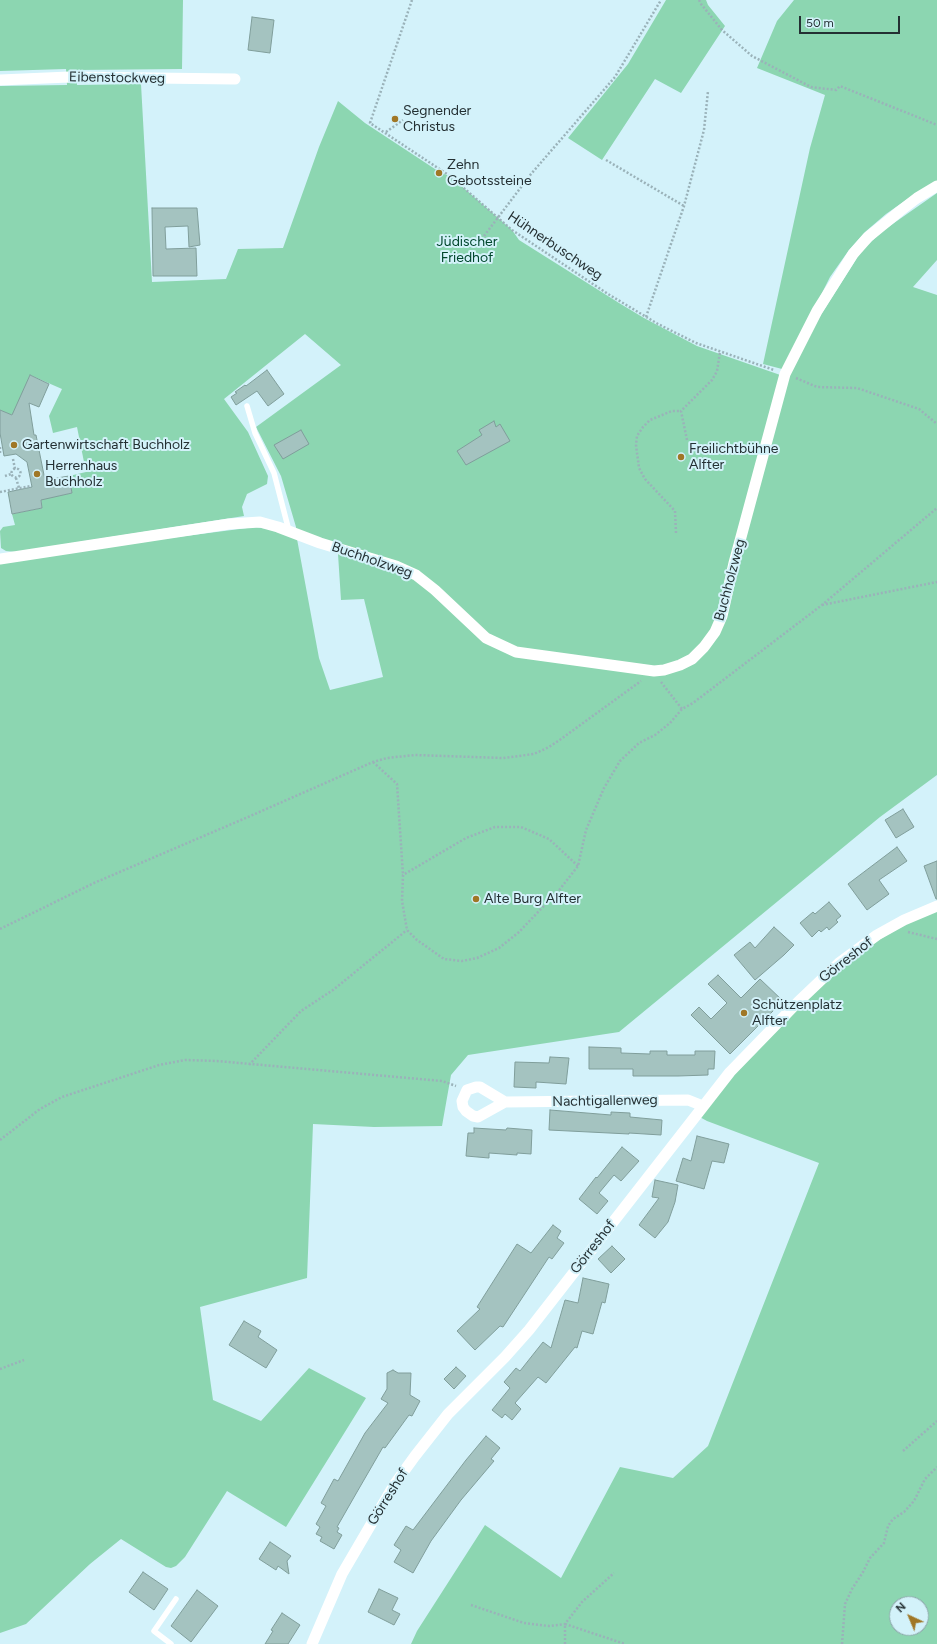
<!DOCTYPE html>
<meta charset="utf-8">
<style>
body{margin:0}
#map{position:relative;width:937px;height:1644px;overflow:hidden;background:#d3f2fa;font-family:Figtree,sans-serif}
canvas{display:block}
.north{position:absolute;left:889px;top:1596px;width:40px;height:40px;box-sizing:border-box;background:#d3f2fa;border:1px solid #8da4aa;border-radius:50%;rotate:316deg;font-size:11px;font-weight:700;line-height:16px;text-align:center;color:#243033}
.north::after{content:'';display:block;margin:auto;width:14px;height:18px;background:#a07726;clip-path:polygon(50% 0,100% 100%,50% 72%,0 100%)}
.scale{position:absolute;left:799px;top:16px;width:101px;height:18px;box-sizing:border-box;border:2px solid #243033;border-top:0;padding-left:5px;font-size:12px;line-height:14px;white-space:nowrap;color:#243033;-webkit-text-stroke:3px #d3f2fa;paint-order:stroke}
</style>
<div id="map">
<canvas width="937" height="1644"></canvas>
<div class="north">N</div>
<div class="scale">50 m</div>
</div>
<script>
const g = document.querySelector('canvas').getContext('2d');
g.lineJoin = 'round';
function fill(path, color) { g.fillStyle = color; g.fill(path, 'evenodd'); }
const toPath = rows => new Path2D(rows.map(r => 'M' + r).join(''));
function strokePath(path, color, width, dash) { g.strokeStyle = color; g.lineWidth = width; g.lineCap = dash ? 'butt' : 'round'; g.setLineDash(dash || []); g.stroke(path); }
function write(font, color, halo, rows, align = 'center') {
  g.font = font + ' Figtree,sans-serif'; g.lineWidth = 4; g.setLineDash([]); g.textBaseline = 'middle'; g.strokeStyle = halo; g.fillStyle = color; for (const [text, x, y, turn = 0] of rows) {
    g.save(); g.translate(x, y); g.rotate((+turn || 0) * Math.PI / 180); g.textAlign = isNaN(turn) ? turn : align; if (halo) g.strokeText(text, 0, 0); g.fillText(text, 0, 0); g.restore();
  }
}
fill(toPath([
 [0,0,183,0,182,69,76,70,77,85,141,84,152,282,226,279,238,249,283,248,319,147,338,101,365,123,441,173,450,176,512,230,519,240,619,303,644,318,697,346,786,377,805,340,862,250,884,230,937,193,937,260,913,287,937,295,937,775,880,817,619,1032,468,1055,451,1075,442,1126,374,1127,313,1124,307,1278,200,1307,213,1400,261,1421,309,1368,366,1398,286,1527,227,1491,185,1557,176,1566,171,1568,166,1567,121,1539,90,1564,26,1624,0,1633,0,563,139,542,255,527,276,530,297,539,296,527,281,476,256,427,341,365,305,334,224,399,248,432,268,476,267,484,247,494,242,507,244,516,16,552,6,551,1,548,0,531,3,527,15,525,12,514,42,508,41,499,72,493,69,476,86,472,77,427,53,433,49,416,62,389,30,375,16,413,10,415,0,410,0,86,67,85,66,69,0,71],
 [297,539,338,554,341,600,364,599,383,677,330,690,319,658],
 [666,0,706,0,708,5,725,26,681,93,655,79,602,160,568,138,628,64],
 [794,0,937,0,937,181,909,198,886,214,865,232,849,250,830,277,787,363,782,369,763,364,810,148,825,95,757,68,777,21],
 [937,906,937,1644,411,1644,417,1631,485,1525,561,1578,620,1467,673,1478,708,1446,819,1163,707,1121,696,1115,839,963],
 [897,1604,921,1604,921,1628,897,1628]
]), '#8cd6b1');
const building = toPath([
 [252,17,274,20,270,53,248,50,252,17],
 [152,208,197,208,200,245,189,247,188,226,165,227,166,249,196,248,197,276,153,276,152,208],
 [267,370,284,394,268,406,257,391,236,405,231,397,237,393,235,392,245,385,246,386,267,370],
 [30,375,49,384,39,407,29,403,34,435,36,435,45,480,69,476,72,493,41,500,42,508,12,514,8,492,32,487,27,462,16,454,4,456,0,433,0,410,12,415,30,375],
 [494,421,496,427,500,424,510,441,466,465,457,451,482,435,479,430,494,421],
 [301,430,309,444,283,459,274,445,301,430],
 [903,809,914,827,896,838,885,820,903,809],
 [897,847,907,861,879,880,889,894,867,910,848,884,897,847],
 [937,861,937,899,936,899,924,866,937,861],
 [829,902,841,916,836,920,838,922,829,930,827,927,821,932,819,930,812,937,800,923,813,912,815,914,829,902],
 [774,927,794,945,784,955,755,980,734,955,750,942,755,948,774,927],
 [718,975,741,998,760,979,783,1001,730,1054,691,1015,699,1007,711,1019,727,1003,708,984,718,975],
 [589,1047,621,1048,621,1053,650,1054,650,1051,667,1051,667,1055,695,1055,695,1051,715,1051,714,1069,708,1069,708,1075,678,1076,633,1076,633,1069,589,1069,589,1047],
 [550,1057,569,1058,566,1084,536,1082,536,1088,514,1087,515,1062,549,1063,550,1057],
 [550,1110,611,1115,611,1112,630,1113,630,1117,662,1120,661,1135,629,1133,629,1134,549,1130,550,1110],
 [474,1128,506,1130,507,1128,532,1130,531,1154,517,1153,517,1155,489,1153,489,1158,466,1156,468,1133,474,1133,474,1128],
 [697,1136,729,1144,724,1163,712,1161,704,1189,676,1181,683,1158,691,1161,697,1136],
 [622,1147,639,1161,621,1181,614,1175,599,1193,608,1201,597,1214,579,1199,596,1177,597,1178,622,1147],
 [655,1180,678,1185,675,1202,668,1222,655,1238,639,1225,659,1198,652,1197,655,1180],
 [553,1225,561,1231,557,1238,564,1243,552,1259,549,1257,503,1327,500,1326,475,1350,457,1331,480,1309,477,1307,517,1244,531,1253,553,1225],
 [612,1246,625,1259,611,1273,598,1259,612,1246],
 [583,1278,609,1284,605,1303,602,1302,593,1334,582,1331,577,1348,575,1347,546,1383,538,1377,515,1403,521,1409,512,1420,505,1414,502,1418,492,1410,510,1388,504,1382,516,1368,520,1371,543,1342,551,1348,565,1300,578,1303,583,1278],
 [244,1321,261,1331,258,1337,277,1350,266,1368,229,1345,244,1321],
 [456,1367,466,1376,454,1389,444,1379,456,1367],
 [393,1370,398,1373,411,1373,410,1395,420,1401,412,1416,409,1415,385,1448,383,1447,357,1492,337,1527,339,1528,337,1532,342,1535,334,1549,320,1541,322,1537,316,1534,320,1527,316,1524,326,1506,321,1503,334,1479,338,1481,365,1433,388,1403,381,1399,387,1389,387,1373,393,1370],
 [486,1436,500,1448,491,1459,494,1461,461,1500,431,1541,413,1573,394,1562,401,1550,394,1545,406,1526,413,1530,466,1460,486,1436],
 [270,1542,291,1556,287,1561,289,1574,278,1566,276,1570,259,1559,270,1542],
 [143,1572,168,1589,154,1610,129,1592,143,1572],
 [379,1589,398,1598,392,1610,400,1614,394,1625,368,1612,379,1589],
 [197,1590,218,1606,191,1642,171,1626,197,1590],
 [282,1613,300,1625,288,1644,265,1644,273,1631,271,1630,282,1613]
]);
fill(building, '#a4c3c0');
strokePath(building, '#809e9b', 1);
strokePath(toPath([
 [412,0,370,123,450,176,512,230,608,294,658,324,696,343,774,370],
 [699,0,701,4,722,30,752,56,811,87,836,90,840,86,937,125],
 [386,132,403,120],
 [606,160,684,206],
 [484,236,531,174,615,77,661,0],
 [646,317,684,206,704,130,708,91],
 [796,378,817,387,857,388,919,409,937,424],
 [687,440,681,411,712,380,717,371,720,352],
 [0,447,0,454],
 [13,459,15,469],
 '11.5 473a4.5 4.5 0 1 1 9 0a4.5 4.5 0 1 1-9 0Z',
 [5,476,11,474],
 [16,478,19,488],
 [0,492,31,486],
 [676,533,675,511,645,479,639,468,636,445,637,436,643,427,650,420,672,411,681,411],
 [822,605,937,582],
 [661,682,682,709,693,703,822,605,937,508],
 [373,762,397,784,403,875],
 [578,866,549,839,521,827,495,827,466,838,403,875,402,901,407,930,417,940,444,959,462,961,477,958,499,948,519,932,560,889,578,866,586,830,604,788,620,761,639,743,655,735,670,723,682,709],
 [0,929,94,883,248,817,373,762,387,758,415,755,503,758,534,754,549,747,561,739,641,681],
 [908,932,937,939],
 [249,1065,301,1011,333,990,407,930],
 [0,1140,40,1109,62,1097,159,1065,185,1060,217,1061,442,1081,456,1086],
 [0,1369,24,1360],
 [903,1451,937,1421],
 [471,1605,524,1623,549,1626,565,1624,582,1602,614,1573],
 [565,1644,565,1624,625,1644],
 [842,1644,845,1604,852,1589,863,1572,870,1558,884,1543,888,1526,893,1519,904,1512,914,1501,925,1479,937,1467]
]), '#9ab2b9', 2.5, [2, 2]);
strokePath(toPath([
 [247,406,255,433,274,473,289,531],
 [171,1644,154,1631,176,1599]
]), '#fff', 5.5);
strokePath(toPath([
 [0,80,69,77,235,79],
 [0,559,229,524,260,522,278,527,320,543,396,566,416,575,435,590,486,638,516,652,654,671,664,670,680,665,692,659,704,647,715,632,722,616,734,563,785,374,817,311,853,254,868,237,900,211,917,198,937,186],
 [505,1102,478,1117,473,1116,466,1111,463,1107,462,1101,467,1090,476,1087,480,1087,505,1102,688,1100,703,1106],
 [312,1644,342,1574,394,1485,415,1456,448,1414,505,1357,529,1330,730,1072,798,1002,839,963,877,935,904,920,937,906]
]), '#fff', 11);
for (const [x, y, r, color] of [
 [395,119,4,"#a07726"],
 [439,173,4,"#a07726"],
 [14,445,4,"#a07726"],
 [681,457,4,"#a07726"],
 [37,474,4,"#a07726"],
 [476,899,4,"#a07726"],
 [744,1013,4,"#a07726"]
]) { const dot = new Path2D(); dot.arc(x, y, r, 0, 2 * Math.PI); g.fillStyle = color; g.fill(dot); strokePath(dot, '#d3f2fa', 1.5); }
write('14px', '#243033', '#d3f2fa', [
 ["Eibenstockweg",117,78,1],
 ["Hühnerbuschweg",555,246,34],
 ["Buchholzweg",372,560,19],
 ["Buchholzweg",730,580,-75],
 ["Görreshof",846,960,-38],
 ["Nachtigallenweg",605,1101,-1],
 ["Görreshof",593,1247,-52],
 ["Görreshof",388,1497,-58]
]);
write('14px', '#243033', '#d3f2fa', [
 ["Segnender",403,111],
 ["Christus",403,127],
 ["Zehn",447,165],
 ["Gebotssteine",447,181],
 ["Gartenwirtschaft Buchholz",22,445],
 ["Freilichtbühne",689,449],
 ["Alfter",689,465],
 ["Herrenhaus",45,466],
 ["Buchholz",45,482],
 ["Alte Burg Alfter",484,899],
 ["Schützenplatz",752,1005],
 ["Alfter",752,1021]
], 'left');
write('14px', '#00462c', '#d3f2fa', [
 ["Jüdischer",467,242],
 ["Friedhof",467,258]
]);
</script>
